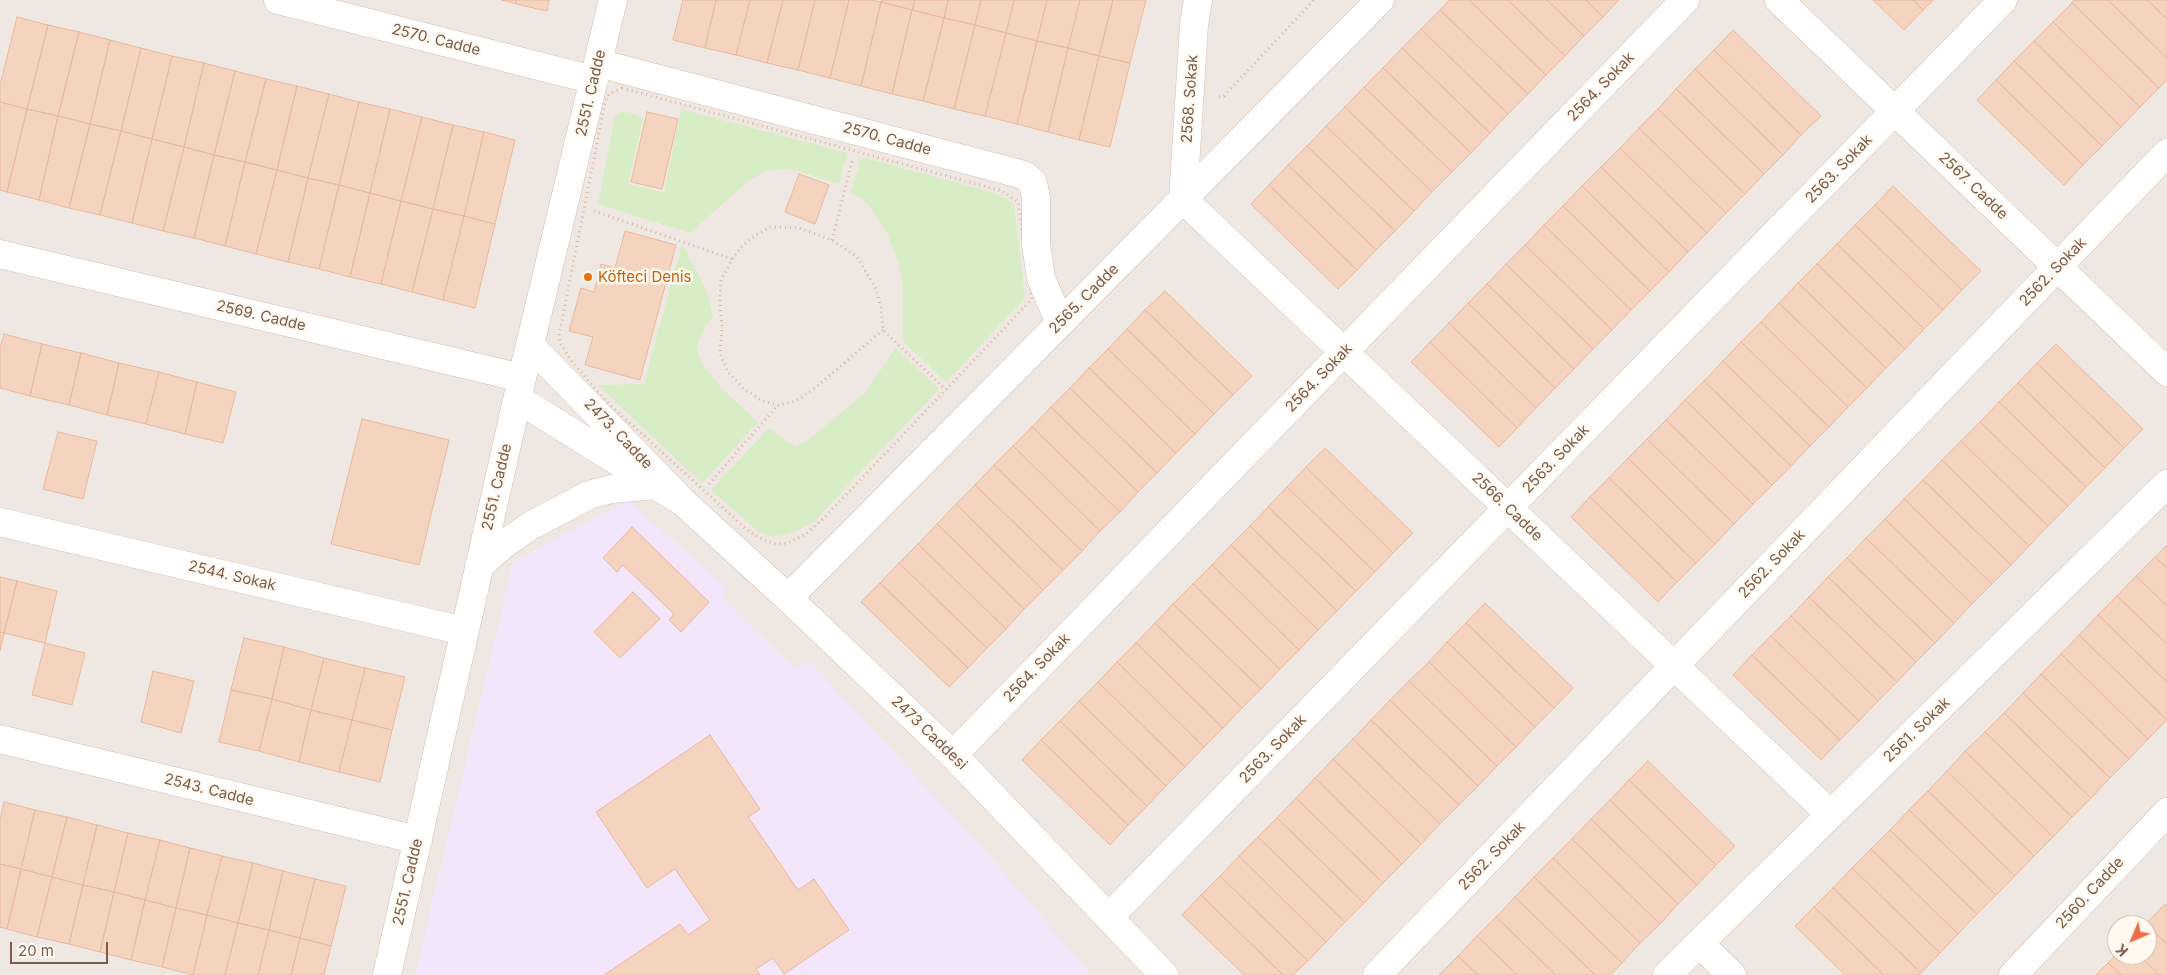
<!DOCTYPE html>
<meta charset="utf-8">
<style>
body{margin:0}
#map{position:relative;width:2167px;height:975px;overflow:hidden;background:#fef6e9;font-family:Inter,sans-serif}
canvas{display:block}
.north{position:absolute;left:2107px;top:915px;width:50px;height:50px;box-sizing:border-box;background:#fff9f0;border:1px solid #cabaae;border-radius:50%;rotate:225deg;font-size:14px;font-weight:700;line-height:20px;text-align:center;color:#7b5b4a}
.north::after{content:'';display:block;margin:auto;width:18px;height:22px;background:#ee6c48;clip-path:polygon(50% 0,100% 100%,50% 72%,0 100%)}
.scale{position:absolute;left:10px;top:942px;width:98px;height:22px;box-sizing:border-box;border:2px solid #7b5b4a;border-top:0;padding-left:6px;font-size:15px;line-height:18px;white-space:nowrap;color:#7b5b4a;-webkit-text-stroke:4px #fff9f0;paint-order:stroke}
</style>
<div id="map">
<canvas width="2167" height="975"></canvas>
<div class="north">K</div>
<div class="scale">20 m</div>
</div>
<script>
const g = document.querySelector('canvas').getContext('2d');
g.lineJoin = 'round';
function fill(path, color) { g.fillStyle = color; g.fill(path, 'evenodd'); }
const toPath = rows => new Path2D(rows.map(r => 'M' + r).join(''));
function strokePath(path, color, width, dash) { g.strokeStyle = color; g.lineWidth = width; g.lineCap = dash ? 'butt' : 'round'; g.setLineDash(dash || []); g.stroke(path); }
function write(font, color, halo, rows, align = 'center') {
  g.font = font + ' Inter,sans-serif'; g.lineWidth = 5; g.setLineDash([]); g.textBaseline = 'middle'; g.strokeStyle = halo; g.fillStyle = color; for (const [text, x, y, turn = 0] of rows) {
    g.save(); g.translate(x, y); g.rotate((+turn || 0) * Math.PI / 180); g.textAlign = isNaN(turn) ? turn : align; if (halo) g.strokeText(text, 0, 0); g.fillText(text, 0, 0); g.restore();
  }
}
fill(toPath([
 [0,0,2167,0,2167,975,0,975],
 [2117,925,2147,925,2147,955,2117,955]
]), '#efe8e2');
fill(toPath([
 [628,500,727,588,723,599,795,669,810,661,996,863,1091,975,415,975,513,562]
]), '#f3e5fa');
fill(toPath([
 [681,109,847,153,839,184,798,171,788,169,765,171,747,182,690,233,598,204,615,116,620,113,628,112,643,118,628,184,664,193],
 [861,157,992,192,1014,203,1025,298,946,382,903,341,903,287,898,262,887,233,873,211,865,201,851,193],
 [682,244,706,289,713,316,702,331,698,344,698,353,702,364,721,388,758,422,702,483,598,385,644,384],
 [896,348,939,389,815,520,805,527,789,534,770,537,758,531,711,490,769,428,791,444,796,446,807,441,865,393]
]), '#d6edc5');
const building = toPath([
 [502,0,516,0,516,4,502,0],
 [516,0,549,0,547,11,516,4,516,0],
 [683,0,716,0,705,48,673,40,683,0],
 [716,0,750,0,736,55,705,48,716,0],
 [750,0,783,0,767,63,736,55,750,0],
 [783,0,815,0,798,70,767,63,783,0],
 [815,0,849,0,830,78,798,70,815,0],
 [849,0,872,0,881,2,861,86,830,78,849,0],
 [882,0,915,0,912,10,881,2,882,0],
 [915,0,948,0,944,18,912,10,915,0],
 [948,0,981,0,975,25,944,18,948,0],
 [981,0,1014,0,1006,33,975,25,981,0],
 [1014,0,1047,0,1037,41,1006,33,1014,0],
 [1047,0,1080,0,1068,48,1037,41,1047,0],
 [1080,0,1113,0,1099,56,1068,48,1080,0],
 [1113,0,1146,0,1130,63,1099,56,1113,0],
 [1449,0,1469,0,1546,75,1528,94,1440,10,1449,0],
 [1469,0,1508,0,1565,56,1546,75,1469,0],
 [1508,0,1547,0,1584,36,1565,56,1508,0],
 [1547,0,1586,0,1603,17,1584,36,1547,0],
 [1586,0,1619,0,1603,17,1586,0],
 [1873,0,1913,0,1923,10,1904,30,1873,0],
 [1913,0,1933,0,1923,10,1913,0],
 [2074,0,2108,0,2167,58,2167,80,2159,88,2072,3,2074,0],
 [2108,0,2147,0,2167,19,2167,58,2108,0],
 [2147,0,2167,0,2167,19,2147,0],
 [881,2,912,10,892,94,861,86,881,2],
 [2072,3,2159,88,2140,107,2053,22,2072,3],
 [912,10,944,18,923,101,892,94,912,10],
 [1440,10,1528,94,1508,114,1421,29,1440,10],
 [17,17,48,25,27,109,0,102,0,85,17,17],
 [944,18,975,25,954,109,923,101,944,18],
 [2053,22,2140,107,2121,127,2034,41,2053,22],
 [48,25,79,32,58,116,27,109,48,25],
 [975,25,1006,33,985,116,954,109,975,25],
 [1421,29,1508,114,1490,133,1402,48,1421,29],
 [1733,30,1821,116,1801,135,1714,50,1733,30],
 [79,32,110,40,90,124,58,116,79,32],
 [1006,33,1037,41,1017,124,985,116,1006,33],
 [110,40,141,48,121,131,90,124,110,40],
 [1037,41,1068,48,1048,132,1017,124,1037,41],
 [2034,41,2121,127,2102,146,2014,61,2034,41],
 [141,48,172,56,152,139,121,131,141,48],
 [1068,48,1099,56,1079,140,1048,132,1068,48],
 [1402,48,1490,133,1471,153,1383,68,1402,48],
 [1714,50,1801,135,1783,155,1695,69,1714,50],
 [172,56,204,63,184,147,152,139,172,56],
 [1099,56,1130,63,1110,147,1079,140,1099,56],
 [2014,61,2102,146,2083,165,1996,80,2014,61],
 [204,63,235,71,214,155,184,147,204,63],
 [1383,68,1471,153,1452,172,1364,87,1383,68],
 [1695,69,1783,155,1764,174,1676,89,1695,69],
 [235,71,266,79,245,162,214,155,235,71],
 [266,79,297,86,277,170,245,162,266,79],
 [1996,80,2083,165,2064,185,1977,100,1996,80],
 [297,86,329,94,308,178,277,170,297,86],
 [1364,87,1452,172,1432,192,1345,107,1364,87],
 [1676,89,1764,174,1745,194,1658,109,1676,89],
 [329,94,359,102,339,185,308,178,329,94],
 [0,102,27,109,7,192,0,190,0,102],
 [359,102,390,109,370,193,339,185,359,102],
 [1345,107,1432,192,1414,211,1326,126,1345,107],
 [27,109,58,116,39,200,7,192,27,109],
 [390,109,422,117,401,201,370,193,390,109],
 [1658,109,1745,194,1726,213,1639,128,1658,109],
 [647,112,678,119,662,189,631,182,647,112],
 [58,116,90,124,69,208,39,200,58,116],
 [422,117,453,125,433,209,401,201,422,117],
 [90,124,121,131,100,215,69,208,90,124],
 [453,125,484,132,464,216,433,209,453,125],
 [1326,126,1414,211,1395,231,1307,146,1326,126],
 [1639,128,1726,213,1707,233,1620,148,1639,128],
 [121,131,152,139,132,223,100,215,121,131],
 [484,132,515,140,495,224,464,216,484,132],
 [152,139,184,147,163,231,132,223,152,139],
 [1307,146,1395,231,1376,250,1288,165,1307,146],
 [184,147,214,155,194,238,163,231,184,147],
 [1620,148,1707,233,1688,252,1601,167,1620,148],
 [214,155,245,162,225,246,194,238,214,155],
 [245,162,277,170,256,254,225,246,245,162],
 [1288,165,1376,250,1357,270,1269,185,1288,165],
 [1601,167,1688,252,1669,272,1582,186,1601,167],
 [277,170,308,178,288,262,256,254,277,170],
 [799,174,829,185,815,224,785,212,799,174],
 [308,178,339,185,319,269,288,262,308,178],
 [339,185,370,193,350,277,319,269,339,185],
 [1269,185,1357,270,1338,289,1251,204,1269,185],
 [1582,186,1669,272,1650,291,1563,206,1582,186],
 [1893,186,1981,271,1962,290,1875,205,1893,186],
 [370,193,401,201,381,284,350,277,370,193],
 [401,201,433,209,412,292,381,284,401,201],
 [1875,205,1962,290,1943,310,1855,225,1875,205],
 [1563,206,1650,291,1631,310,1544,225,1563,206],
 [433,209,464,216,443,300,412,292,433,209],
 [464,216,495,224,475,308,443,300,464,216],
 [1544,225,1631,310,1612,330,1525,245,1544,225],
 [1855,225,1943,310,1924,329,1837,244,1855,225],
 [625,231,676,245,640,380,585,365,593,337,569,331,581,288,594,292,601,264,615,268,625,231],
 [1837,244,1924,329,1905,349,1817,264,1837,244],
 [1525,245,1612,330,1593,349,1506,264,1525,245],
 [1506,264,1593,349,1574,369,1487,284,1506,264],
 [1817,264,1905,349,1886,368,1798,283,1817,264],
 [1798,283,1886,368,1867,388,1779,303,1798,283],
 [1487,284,1574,369,1555,388,1468,303,1487,284],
 [1165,291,1252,376,1233,395,1145,310,1165,291],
 [1468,303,1555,388,1536,408,1449,323,1468,303],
 [1779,303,1867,388,1848,407,1761,322,1779,303],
 [1145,310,1233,395,1214,414,1127,329,1145,310],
 [1761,322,1848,407,1829,427,1741,342,1761,322],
 [1449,323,1536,408,1517,428,1430,342,1449,323],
 [1127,329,1214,414,1195,434,1108,349,1127,329],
 [4,334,42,344,30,396,0,388,0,348,4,334],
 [1430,342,1517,428,1499,447,1411,362,1430,342],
 [1741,342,1829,427,1810,446,1723,361,1741,342],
 [42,344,81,353,69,405,30,396,42,344],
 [2056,344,2143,429,2124,448,2037,363,2056,344],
 [1108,349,1195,434,1176,453,1089,368,1108,349],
 [81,353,119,363,107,415,69,405,81,353],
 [1723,361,1810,446,1791,466,1704,381,1723,361],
 [119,363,159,372,146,424,107,415,119,363],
 [2037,363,2124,448,2105,468,2018,383,2037,363],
 [1089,368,1176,453,1157,473,1070,388,1089,368],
 [159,372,197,382,185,434,146,424,159,372],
 [1704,381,1791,466,1772,485,1685,400,1704,381],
 [197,382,236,392,223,443,185,434,197,382],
 [2018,383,2105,468,2086,487,1999,402,2018,383],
 [1070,388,1157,473,1138,492,1051,407,1070,388],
 [1685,400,1772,485,1753,504,1666,420,1685,400],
 [1999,402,2086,487,2068,506,1980,422,1999,402],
 [1051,407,1138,492,1120,512,1032,427,1051,407],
 [362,419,449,440,419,565,331,544,362,419],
 [1666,420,1753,504,1734,524,1647,439,1666,420],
 [1980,422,2068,506,2048,526,1961,441,1980,422],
 [1032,427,1120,512,1100,531,1013,446,1032,427],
 [58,432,97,441,83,499,43,489,58,432],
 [1647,439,1734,524,1715,544,1628,458,1647,439],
 [1961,441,2048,526,2029,546,1942,460,1961,441],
 [1013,446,1100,531,1082,551,994,465,1013,446],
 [1325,448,1413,533,1393,553,1306,467,1325,448],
 [1628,458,1715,544,1696,563,1609,478,1628,458],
 [1942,460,2029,546,2011,565,1923,480,1942,460],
 [994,465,1082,551,1063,570,975,485,994,465],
 [1306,467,1393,553,1375,572,1287,487,1306,467],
 [1609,478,1696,563,1677,582,1590,497,1609,478],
 [1923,480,2011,565,1992,584,1904,499,1923,480],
 [975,485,1063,570,1043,590,956,504,975,485],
 [1287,487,1375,572,1356,591,1268,507,1287,487],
 [1590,497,1677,582,1658,602,1571,517,1590,497],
 [1904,499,1992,584,1972,604,1885,519,1904,499],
 [956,504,1043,590,1024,609,937,524,956,504],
 [1268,507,1356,591,1337,611,1250,526,1268,507],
 [1885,519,1972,604,1954,623,1866,538,1885,519],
 [937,524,1024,609,1006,629,918,544,937,524],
 [1250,526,1337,611,1318,630,1231,545,1250,526],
 [632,527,709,602,681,632,669,620,674,614,623,565,617,572,603,558,632,527],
 [1866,538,1954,623,1935,643,1847,558,1866,538],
 [918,544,1006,629,987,648,899,563,918,544],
 [1231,545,1318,630,1299,650,1212,565,1231,545],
 [2167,545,2167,568,2155,557,2167,545],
 [2155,557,2167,568,2167,606,2136,576,2155,557],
 [1847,558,1935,643,1916,662,1828,577,1847,558],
 [899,563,987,648,968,668,880,583,899,563],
 [1212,565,1299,650,1280,669,1193,584,1212,565],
 [2136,576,2167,606,2167,644,2117,596,2136,576],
 [0,577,17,581,4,633,0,632,0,577],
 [1828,577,1916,662,1897,682,1809,597,1828,577],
 [17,581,57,591,45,643,4,633,17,581],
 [880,583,968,668,949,687,861,602,880,583],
 [1193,584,1280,669,1261,689,1173,604,1193,584],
 [633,592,660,619,620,658,594,632,633,592],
 [2117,596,2167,644,2167,682,2098,615,2117,596],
 [1809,597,1897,682,1878,701,1791,616,1809,597],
 [1485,603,1573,688,1554,708,1466,623,1485,603],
 [1173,604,1261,689,1242,708,1155,623,1173,604],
 [2098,615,2167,682,2167,720,2079,635,2098,615],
 [1791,616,1878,701,1859,721,1771,636,1791,616],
 [1155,623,1242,708,1223,728,1136,643,1155,623],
 [1466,623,1554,708,1535,727,1447,642,1466,623],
 [0,632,4,633,0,651,0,632],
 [2079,635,2167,720,2148,739,2061,654,2079,635],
 [1771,636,1859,721,1840,740,1752,655,1771,636],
 [244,638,284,647,272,699,231,690,244,638],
 [1447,642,1535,727,1516,747,1429,662,1447,642],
 [45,643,85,653,72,705,32,695,45,643],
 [1136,643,1223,728,1204,747,1117,662,1136,643],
 [284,647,324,658,311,710,272,699,284,647],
 [2061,654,2148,739,2129,759,2041,674,2061,654],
 [1752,655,1840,740,1821,760,1733,675,1752,655],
 [324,658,365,668,352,720,311,710,324,658],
 [1117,662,1204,747,1185,767,1098,682,1117,662],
 [1429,662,1516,747,1497,766,1409,681,1429,662],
 [365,668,405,677,392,730,352,720,365,668],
 [153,671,194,681,181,733,141,722,153,671],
 [2041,674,2129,759,2110,778,2023,693,2041,674],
 [1409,681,1497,766,1478,786,1390,700,1409,681],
 [1098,682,1185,767,1166,786,1079,701,1098,682],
 [231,690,272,699,259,751,219,742,231,690],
 [2023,693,2110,778,2091,798,2004,713,2023,693],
 [272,699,311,710,299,762,259,751,272,699],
 [1390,700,1478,786,1459,805,1371,720,1390,700],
 [1079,701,1166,786,1147,806,1060,721,1079,701],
 [311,710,352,720,339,772,299,762,311,710],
 [2004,713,2091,798,2072,817,1985,732,2004,713],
 [352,720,392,730,380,782,339,772,352,720],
 [1371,720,1459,805,1440,824,1353,739,1371,720],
 [1060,721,1147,806,1128,825,1041,740,1060,721],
 [1985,732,2072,817,2053,837,1965,751,1985,732],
 [710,735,760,809,748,817,798,890,814,879,849,930,784,974,773,958,756,969,760,975,604,975,680,924,688,935,710,920,675,869,647,888,596,812,710,735],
 [1353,739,1440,824,1421,844,1333,759,1353,739],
 [1041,740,1128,825,1110,845,1022,760,1041,740],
 [1965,751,2053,837,2034,856,1947,771,1965,751],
 [1333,759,1421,844,1402,864,1315,778,1333,759],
 [1648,761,1735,846,1716,865,1629,780,1648,761],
 [1947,771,2034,856,2015,876,1928,791,1947,771],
 [1315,778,1402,864,1383,883,1296,798,1315,778],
 [1629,780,1716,865,1697,885,1610,800,1629,780],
 [1928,791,2015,876,1996,895,1909,810,1928,791],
 [1296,798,1383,883,1364,903,1277,818,1296,798],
 [1610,800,1697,885,1678,904,1591,819,1610,800],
 [4,802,35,810,21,869,0,864,0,820,4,802],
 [35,810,67,817,52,877,21,869,35,810],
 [1909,810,1996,895,1977,914,1890,830,1909,810],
 [67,817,97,825,83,885,52,877,67,817],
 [1277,818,1364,903,1345,922,1258,837,1277,818],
 [1591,819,1678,904,1660,924,1572,839,1591,819],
 [97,825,128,833,114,892,83,885,97,825],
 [1890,830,1977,914,1958,934,1871,849,1890,830],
 [128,833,160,840,145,900,114,892,128,833],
 [1258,837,1345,922,1326,942,1239,856,1258,837],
 [1572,839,1660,924,1640,943,1553,858,1572,839],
 [160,840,190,848,176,908,145,900,160,840],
 [190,848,222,856,207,915,176,908,190,848],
 [1871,849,1958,934,1940,953,1852,868,1871,849],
 [222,856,253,863,238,923,207,915,222,856],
 [1239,856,1326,942,1308,961,1220,876,1239,856],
 [1553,858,1640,943,1622,963,1534,877,1553,858],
 [253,863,283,871,269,930,238,923,253,863],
 [0,864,21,869,7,929,0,927,0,864],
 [1852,868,1940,953,1921,973,1833,888,1852,868],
 [21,869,52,877,37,937,7,929,21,869],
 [283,871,315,879,300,938,269,930,283,871],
 [1220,876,1308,961,1293,975,1283,975,1201,895,1220,876],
 [52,877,83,885,69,944,37,937,52,877],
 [1534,877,1622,963,1610,975,1595,975,1515,897,1534,877],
 [315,879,346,886,331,946,300,938,315,879],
 [83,885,114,892,100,952,69,944,83,885],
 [1833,888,1921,973,1918,975,1884,975,1814,907,1833,888],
 [114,892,145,900,131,960,100,952,114,892],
 [1201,895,1283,975,1244,975,1182,915,1201,895],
 [1515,897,1595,975,1556,975,1496,917,1515,897],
 [145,900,176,908,162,967,131,960,145,900],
 [2165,904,2167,907,2167,944,2146,924,2165,904],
 [1814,907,1884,975,1845,975,1795,926,1814,907],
 [176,908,207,915,193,975,162,967,176,908],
 [207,915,238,923,225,975,193,975,207,915],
 [1496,917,1556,975,1517,975,1477,936,1496,917],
 [238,923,269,930,258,975,225,975,238,923],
 [2146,924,2167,944,2167,975,2159,975,2139,955,2147,955,2146,924],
 [269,930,300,938,291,975,258,975,269,930],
 [1477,936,1517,975,1478,975,1458,956,1477,936],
 [300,938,331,946,324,975,291,975,300,938],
 [2117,954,2139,955,2159,975,2121,975,2108,963,2117,954],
 [1458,956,1478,975,1439,975,1458,956],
 [2108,963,2121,975,2096,975,2108,963]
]);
fill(building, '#f5d4bf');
strokePath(building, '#e9ba9e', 1);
const street = toPath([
 [1183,199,1194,25,1198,0],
 [0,522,464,631],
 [953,755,1685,0],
 [1109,917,2003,0],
 [1699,943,1732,975],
 [1377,975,2167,153],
 [1667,975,2167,484]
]);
const secondary = toPath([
 [278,0,594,80],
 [1779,0,2167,372],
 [598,63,1024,175,1033,183,1036,198,1036,244,1041,278,1060,323],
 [1183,199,1830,814],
 [0,254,522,378],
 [518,399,683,502,530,345],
 [683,502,788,598,953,755,1164,975],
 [479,566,504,544,530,526,589,495,611,489,656,485],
 [788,598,1380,0],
 [0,739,418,840],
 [387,975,522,378,613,0],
 [2013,975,2167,812]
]);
strokePath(street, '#d4bfb0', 29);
strokePath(secondary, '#d7bfac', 29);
strokePath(toPath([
 [622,88,1002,191,1018,202,1032,299,824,518,806,534,788,543,776,544,763,540,746,529,607,402,573,363,560,343,559,336,605,102,609,94,622,88],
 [1219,97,1224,96,1314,0],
 [594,211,732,259],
 [832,240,852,161],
 [883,330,815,388,796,401,778,405,762,401,743,388,727,371,720,353,722,328,720,302,721,280,732,259,742,246,756,235,771,227,799,228,832,240,857,257,875,287,881,307,883,330,946,390],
 [709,484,778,405]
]), '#dbb7a1', 3, [1, 4]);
strokePath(street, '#fff', 28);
strokePath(secondary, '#fff', 28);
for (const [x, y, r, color] of [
 [588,277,5,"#e8710a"]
]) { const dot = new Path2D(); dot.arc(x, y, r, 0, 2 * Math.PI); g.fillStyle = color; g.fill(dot); strokePath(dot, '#fff9f0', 2); }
write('15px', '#7b5b4a', '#fff9f0', [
 ["2570. Cadde",436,40,14],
 ["2564. Sokak",1601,87,-46],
 ["2551. Cadde",591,93,-77],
 ["2568. Sokak",1190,99,-86],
 ["2570. Cadde",887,139,15],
 ["2563. Sokak",1839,169,-46],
 ["2567. Cadde",1973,186,44],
 ["2562. Sokak",2053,272,-46],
 ["2565. Cadde",1084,299,-45],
 ["2569. Cadde",261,316,13],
 ["2564. Sokak",1319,378,-46],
 ["2473. Cadde",618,434,46],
 ["2563. Sokak",1556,459,-46],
 ["2551. Cadde",497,487,-77],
 ["2566. Cadde",1507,507,44],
 ["2562. Sokak",1772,564,-46],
 ["2544. Sokak",232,576,13],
 ["2564. Sokak",1037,668,-46],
 ["2561. Sokak",1917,730,-44],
 ["2473 Caddesi",929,733,44],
 ["2563. Sokak",1273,749,-46],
 ["2543. Cadde",209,790,14],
 ["2562. Sokak",1492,856,-46],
 ["2551. Cadde",408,882,-77],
 ["2560. Cadde",2090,893,-47]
]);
write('15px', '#c56008', '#fff9f0', [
 ["Köfteci Denis",598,277]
], 'left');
</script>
